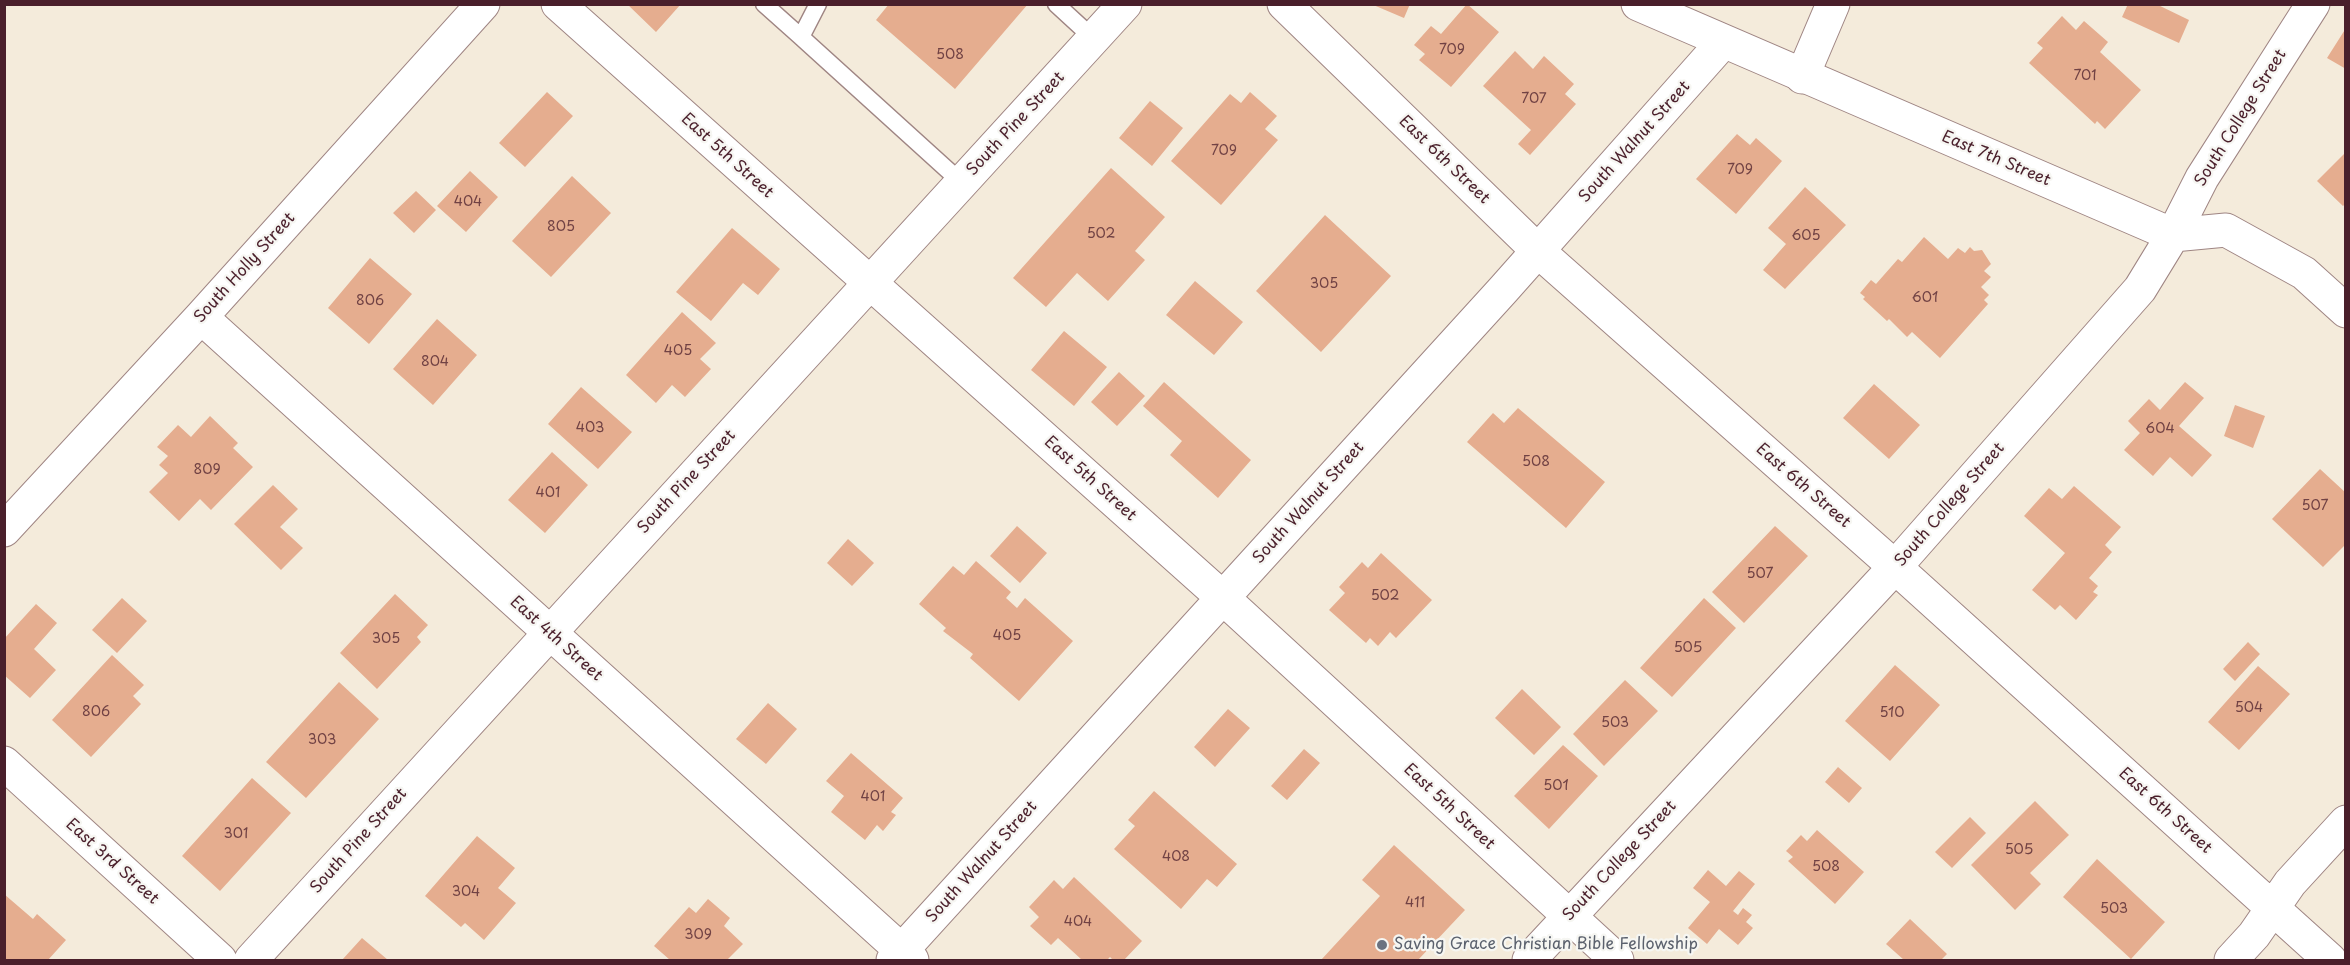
<!DOCTYPE html>
<style>
body{margin:0}
#map{position:relative;width:2350px;height:965px;overflow:hidden;background:#f4ebdb;font-family:"Playpen Sans",sans-serif}
canvas{display:block}
.frame{position:absolute;inset:0;border:6px solid #4a1f2b;pointer-events:none}
</style>
<div id="map">
<canvas width="2350" height="965"></canvas>
<div class="frame"></div>
</div>
<script>
const g = document.querySelector('canvas').getContext('2d');
g.lineJoin = 'round';
function fill(path, color) { g.fillStyle = color; g.fill(path, 'evenodd'); }
const toPath = rows => new Path2D(rows.map(r => 'M' + r).join(''));
function strokePath(path, color, width, dash) { g.strokeStyle = color; g.lineWidth = width; g.lineCap = dash ? 'butt' : 'round'; g.setLineDash(dash || []); g.stroke(path); }
function write(font, color, halo, rows, align = 'center') {
  g.font = font + ' "Playpen Sans",sans-serif'; g.lineWidth = 4.5; g.setLineDash([]); g.textBaseline = 'middle'; g.strokeStyle = halo; g.fillStyle = color; for (const [text, x, y, turn = 0] of rows) {
    g.save(); g.translate(x, y); g.rotate((+turn || 0) * Math.PI / 180); g.textAlign = isNaN(turn) ? turn : align; if (halo) g.strokeText(text, 0, 0); g.fillText(text, 0, 0); g.restore();
  }
}
fill(toPath([
 [627,4,681,4,656,32],
 [889,4,1028,4,955,89,876,20],
 [1371,4,1410,4,1404,18],
 [1467,4,1499,32,1451,87,1419,60,1425,54,1414,45,1431,26,1441,34],
 [2128,4,2156,4,2189,20,2179,43,2122,17],
 [2062,16,2076,30,2084,21,2108,42,2100,52,2141,90,2105,129,2097,121,2095,124,2029,63,2043,48,2037,43],
 [2346,28,2346,69,2327,58],
 [1515,51,1533,69,1544,56,1574,84,1565,94,1576,104,1530,155,1518,144,1531,130,1483,86],
 [547,92,573,116,525,167,499,143],
 [1250,92,1277,116,1265,129,1278,140,1221,205,1171,161,1230,94,1241,103],
 [1150,101,1183,128,1152,166,1119,138],
 [1737,134,1750,145,1756,138,1782,161,1736,214,1696,179],
 [2346,152,2346,203,2343,206,2317,181],
 [1111,168,1165,217,1135,251,1145,260,1108,301,1077,273,1046,307,1013,278],
 [470,171,498,197,466,232,437,206],
 [572,176,611,213,551,277,512,241],
 [1805,187,1846,225,1785,289,1763,270,1786,244,1768,228],
 [416,191,436,210,414,233,393,213],
 [1325,215,1391,276,1321,352,1256,291],
 [732,228,780,269,758,295,743,283,711,321,676,292],
 [1924,237,1948,259,1958,248,1965,253,1970,247,1974,251,1982,250,1991,264,1984,271,1991,277,1981,287,1989,295,1984,300,1988,304,1940,358,1912,332,1907,337,1889,319,1887,321,1863,299,1865,297,1860,293,1871,280,1876,284,1898,259,1902,262],
 [370,258,412,294,369,344,328,308],
 [1195,281,1243,322,1214,355,1166,315],
 [682,312,716,343,700,359,711,369,685,397,672,385,656,403,626,375],
 [437,319,477,355,433,405,393,369],
 [1064,331,1107,367,1074,406,1031,370],
 [1119,372,1145,396,1117,426,1091,402],
 [1164,382,1251,460,1218,498,1170,455,1182,441,1143,406],
 [2185,382,2204,398,2179,426,2212,455,2192,477,2170,457,2153,476,2124,450,2140,433,2128,421,2149,399,2160,410],
 [1874,384,1920,425,1889,459,1843,418],
 [581,387,632,432,598,469,548,424],
 [2235,405,2265,416,2253,448,2224,436],
 [1518,408,1605,482,1566,528,1467,442,1493,413,1504,423],
 [210,416,238,443,233,448,253,467,211,510,200,499,179,521,149,492,168,473,159,465,168,456,157,447,178,425,191,437],
 [552,452,588,485,545,533,508,500],
 [2320,469,2346,493,2346,544,2323,567,2272,519],
 [273,485,298,509,280,527,303,548,281,570,234,524],
 [2074,486,2121,527,2105,545,2112,552,2089,578,2098,586,2093,592,2098,595,2076,620,2060,605,2055,610,2032,590,2065,553,2024,516,2049,488,2062,499],
 [1017,526,1047,553,1020,583,990,556],
 [1775,526,1808,556,1744,623,1712,592],
 [848,539,874,563,852,586,827,563],
 [1381,553,1432,600,1396,638,1390,632,1378,646,1370,638,1366,643,1329,610,1345,593,1339,587,1362,562,1368,568],
 [976,561,1011,592,1006,598,1017,608,1025,598,1073,641,1019,701,970,658,973,654,943,631,946,628,919,604,953,566,964,575],
 [395,594,428,625,417,637,421,642,377,689,340,653],
 [122,598,147,621,117,653,92,630],
 [1704,598,1736,628,1672,697,1640,668],
 [36,604,57,623,34,649,56,670,30,698,4,675,4,639],
 [2248,642,2260,654,2235,681,2223,669],
 [112,655,144,685,133,696,141,704,91,757,52,720],
 [1895,665,1940,705,1890,761,1845,721],
 [2258,666,2290,694,2239,750,2208,722],
 [1625,680,1658,711,1604,766,1573,734],
 [339,682,379,719,306,798,266,762],
 [1522,689,1561,727,1534,755,1495,718],
 [768,703,797,729,766,764,736,739],
 [1228,709,1250,728,1215,767,1194,747],
 [1563,745,1598,776,1549,829,1514,796],
 [1304,749,1320,763,1287,800,1271,786],
 [851,753,903,798,891,812,896,815,883,831,877,825,865,840,831,812,844,796,826,781],
 [1838,767,1862,788,1849,803,1825,782],
 [252,778,291,813,220,891,182,856],
 [1154,791,1237,864,1217,887,1207,879,1181,909,1114,849,1135,826,1128,820],
 [2035,801,2069,835,2030,873,2041,884,2015,910,1971,865],
 [1970,817,1986,833,1952,868,1935,852],
 [1817,830,1864,872,1835,904,1788,861,1793,857,1786,851,1801,835,1807,841],
 [477,836,515,868,498,888,516,903,484,940,465,923,461,927,425,896],
 [1394,845,1465,910,1418,960,1321,960,1380,896,1362,880],
 [2097,859,2165,922,2131,959,2063,897],
 [1708,870,1726,886,1739,871,1755,884,1733,911,1738,915,1743,908,1752,915,1746,922,1753,928,1738,945,1719,929,1707,944,1688,928,1710,902,1693,888],
 [1074,877,1142,941,1124,960,1113,960,1110,957,1107,960,1082,960,1058,938,1051,945,1030,926,1039,917,1029,907,1054,880,1063,889],
 [4,894,33,919,37,914,66,940,48,960,4,960],
 [708,899,730,918,724,926,743,944,727,960,670,960,654,946,689,907,696,913],
 [1910,919,1947,954,1941,960,1904,960,1886,944],
 [362,938,388,960,342,960]
]), '#e5ad8f');
const service = toPath([
 [764,4,801,37],
 [818,4,801,37,962,183],
 [1056,4,1094,39]
]);
const minor = toPath([
 [558,4,1223,598,1617,960],
 [1284,4,1538,251,1895,567,2330,960],
 [1802,77,1833,4],
 [201,317,912,960],
 [4,530,201,317,483,4],
 [4,763,220,960],
 [251,960,1125,4],
 [893,960,1503,290,1723,42],
 [2231,960,2254,935,2290,883,2346,822]
]);
const tertiary = toPath([
 [1638,4,2173,235,2226,230,2304,273,2346,311],
 [1529,960,1895,567,2140,289,2173,235,2202,178,2313,4]
]);
strokePath(service, '#9f8583', 19);
strokePath(minor, '#9f8583', 35);
strokePath(tertiary, '#9f8583', 35);
strokePath(service, '#fff', 16);
strokePath(minor, '#fff', 33);
strokePath(tertiary, '#fff', 33);
for (const [x, y, r, color] of [
 [1382,945,6,"#6b7280"]
]) { const dot = new Path2D(); dot.arc(x, y, r, 0, 2 * Math.PI); g.fillStyle = color; g.fill(dot); strokePath(dot, '#f6f6f2', 2); }
write('14px', '#714244', null, [
 ["709",1452,50],
 ["508",950,55],
 ["701",2085,76],
 ["707",1534,99],
 ["709",1224,151],
 ["709",1740,170],
 ["404",468,202],
 ["805",561,227],
 ["502",1101,234],
 ["605",1806,236],
 ["305",1324,284],
 ["601",1925,298],
 ["806",370,301],
 ["405",678,351],
 ["804",435,362],
 ["403",590,428],
 ["604",2160,429],
 ["508",1536,462],
 ["809",207,470],
 ["401",548,493],
 ["507",2315,506],
 ["507",1760,574],
 ["502",1385,596],
 ["405",1007,636],
 ["305",386,639],
 ["505",1688,648],
 ["504",2249,708],
 ["806",96,712],
 ["510",1892,713],
 ["503",1615,723],
 ["303",322,740],
 ["501",1556,786],
 ["401",873,797],
 ["301",236,834],
 ["505",2019,850],
 ["408",1176,857],
 ["508",1826,867],
 ["304",466,892],
 ["411",1415,903],
 ["503",2114,909],
 ["404",1078,922],
 ["309",698,935]
]);
write('16px', '#4a1f2b', '#f6f6f2', [
 ["South College Street",2241,118,-58],
 ["South Pine Street",1016,124,-47],
 ["South Walnut Street",1635,142,-48],
 ["East 5th Street",727,156,42],
 ["East 7th Street",1996,159,23],
 ["East 6th Street",1444,160,44],
 ["South Holly Street",245,268,-48],
 ["East 5th Street",1090,479,42],
 ["South Pine Street",687,482,-47],
 ["East 6th Street",1803,486,41],
 ["South Walnut Street",1309,503,-48],
 ["South College Street",1950,505,-49],
 ["East 4th Street",556,639,42],
 ["East 5th Street",1449,807,43],
 ["East 6th Street",2165,811,42],
 ["South Pine Street",359,841,-48],
 ["South College Street",1620,861,-47],
 ["East 3rd Street",112,862,42],
 ["South Walnut Street",982,862,-48]
]);
write('16px', '#5b616d', '#f6f6f2', [
 ["Saving Grace Christian Bible Fellowship",1394,945]
], 'left');
</script>
